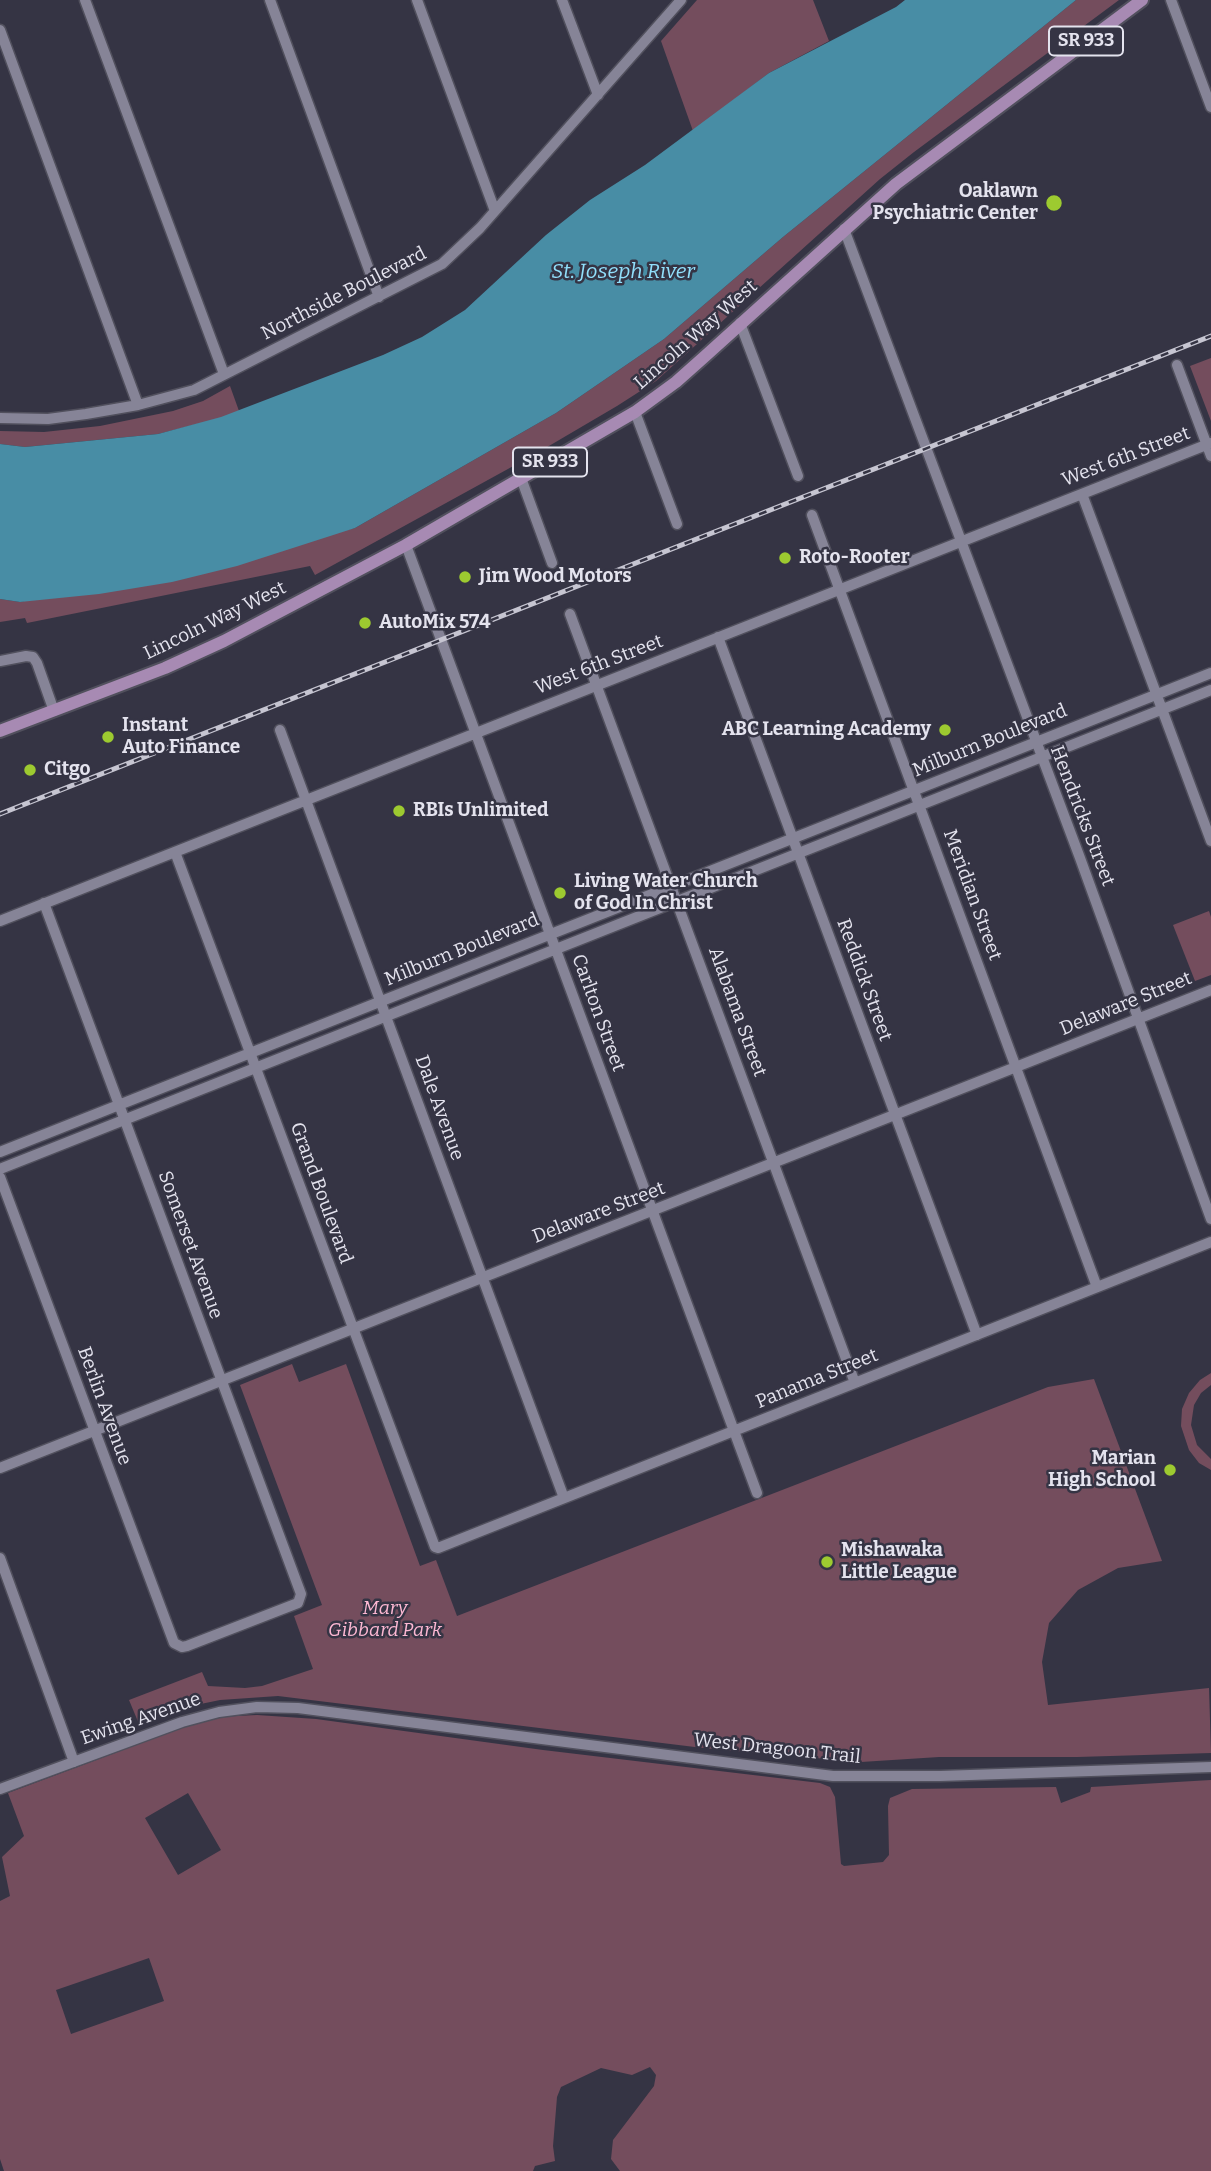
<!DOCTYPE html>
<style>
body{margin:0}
canvas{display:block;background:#353444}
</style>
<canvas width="1211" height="2171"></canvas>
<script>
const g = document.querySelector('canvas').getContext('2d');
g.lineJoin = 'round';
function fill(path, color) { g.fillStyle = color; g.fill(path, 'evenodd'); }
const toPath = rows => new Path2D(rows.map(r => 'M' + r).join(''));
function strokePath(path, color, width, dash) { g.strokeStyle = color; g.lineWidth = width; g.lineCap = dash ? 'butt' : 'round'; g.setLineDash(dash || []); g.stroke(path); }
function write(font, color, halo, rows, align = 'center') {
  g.font = font + ' Bitter,serif'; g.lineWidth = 5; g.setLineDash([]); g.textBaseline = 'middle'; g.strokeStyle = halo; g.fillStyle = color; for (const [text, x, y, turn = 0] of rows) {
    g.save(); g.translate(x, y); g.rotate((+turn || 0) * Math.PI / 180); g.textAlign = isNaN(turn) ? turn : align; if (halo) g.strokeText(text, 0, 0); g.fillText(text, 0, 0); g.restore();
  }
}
fill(toPath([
 [697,0,813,0,829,41,769,73,693,131,661,41],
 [1076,0,1119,0,914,152,880,179,656,381,617,406,537,453,315,575,310,566,27,623,25,618,0,622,0,599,20,602,355,528,556,413,664,339,783,237],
 [1211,358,1211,421,1190,366],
 [230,386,239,411,221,418,158,434,25,447,0,444,0,431,44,432,100,426,173,411,203,401],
 [1209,911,1211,917,1211,975,1195,981,1173,925],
 [292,1364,299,1382,346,1364,420,1566,436,1560,457,1616,1048,1387,1094,1379,1162,1561,1118,1568,1078,1590,1049,1623,1042,1662,1048,1705,1209,1688,1211,1753,1077,1757,939,1757,861,1762,703,1748,278,1696,220,1700,186,1707,139,1724,129,1700,202,1672,208,1686,245,1688,262,1686,313,1669,294,1616,322,1605,240,1385],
 [1211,1373,1211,1385,1201,1393,1194,1405,1191,1425,1197,1445,1211,1459,1211,1470,1199,1463,1189,1450,1181,1426,1182,1409,1189,1393,1200,1380],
 [257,1715,316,1719,543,1750,820,1783,830,1787,835,1797,841,1864,844,1866,883,1862,889,1855,888,1806,890,1798,912,1789,1056,1787,1061,1803,1090,1792,1091,1787,1211,1780,1211,2171,620,2171,611,2159,613,2140,654,2086,656,2075,650,2067,632,2075,601,2068,561,2087,557,2097,553,2146,555,2161,535,2166,533,2171,4,2171,0,2159,0,1901,10,1896,2,1857,24,1836,8,1793,187,1726,216,1717],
 [188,1793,221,1850,178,1875,145,1818],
 [149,1958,164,2001,71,2034,56,1990]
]), '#744d5d');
fill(toPath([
 [905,0,1076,0,783,237,664,339,556,413,355,528,237,566,172,582,99,594,20,602,0,599,0,444,25,447,158,434,221,417,383,355,422,337,465,310,546,235,590,200,645,165,769,73,896,7]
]), '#488da5');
const minor = toPath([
 [85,0,224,374],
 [270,0,379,297],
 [417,0,495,211],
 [562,0,598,95],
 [1171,0,1211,107],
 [0,30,138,405],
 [844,229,1080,858,1211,1219],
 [740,323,798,476],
 [1177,365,1211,456],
 [635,412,677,524],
 [0,418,48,419,86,414,138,405,194,390,442,264,480,228,681,0],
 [521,478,552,563],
 [1082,494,1211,841],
 [812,515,1097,1287],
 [406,545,757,1493],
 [570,614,855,1383],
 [718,637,977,1335],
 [0,661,26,656,33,657,37,663,54,711],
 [280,730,564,1498],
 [175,852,435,1547,438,1548,1211,1242],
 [0,921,1211,443],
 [0,1152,1211,673],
 [0,1169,1211,690],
 [0,1177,174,1643,182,1647,187,1646,298,1603,301,1594,44,903],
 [0,1468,1211,990],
 [0,1558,74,1762],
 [0,1789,182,1722,219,1712,257,1707,298,1708,833,1776,940,1776,1211,1767]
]);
const major = toPath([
 [0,731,165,668,224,641,406,545,635,412,676,382,703,358,896,184,1142,0]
]);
strokePath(minor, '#51505d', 13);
strokePath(major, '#51505d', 16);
strokePath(minor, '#868497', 10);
strokePath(major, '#a78ab3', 12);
const rail = toPath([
 [0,814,1211,336]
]);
strokePath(rail, '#c6c5d1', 5);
strokePath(rail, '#353444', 2.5, [8]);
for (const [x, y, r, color] of [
 [1054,203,9,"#9dca30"],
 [785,558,7,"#9dca30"],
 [465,577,7,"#9dca30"],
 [365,623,7,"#9dca30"],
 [945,730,7,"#9dca30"],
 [108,737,7,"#9dca30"],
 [30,770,7,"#9dca30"],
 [399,811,7,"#9dca30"],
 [560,893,7,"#9dca30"],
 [1170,1470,7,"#9dca30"],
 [827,1562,7,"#9dca30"]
]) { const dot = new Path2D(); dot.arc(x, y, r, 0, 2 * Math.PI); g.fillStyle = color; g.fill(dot); strokePath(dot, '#353444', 2.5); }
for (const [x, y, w] of [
 [1086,41,74],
 [550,462,74]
]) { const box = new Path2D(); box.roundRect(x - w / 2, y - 14.5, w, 29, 5); g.fillStyle = '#353444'; g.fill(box); strokePath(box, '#e4e3ee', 2); }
write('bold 18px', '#e4e3ee', null, [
 ["SR 933",1086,41],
 ["SR 933",550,462]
]);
write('bold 19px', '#e4e3ee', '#353444', [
 ["Oaklawn",1038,192,"right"],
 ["Psychiatric Center",1038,214,"right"],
 ["Roto-Rooter",799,558],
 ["Jim Wood Motors",479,577],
 ["AutoMix 574",379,623],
 ["Instant",122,726],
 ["Auto Finance",122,748],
 ["ABC Learning Academy",931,730,"right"],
 ["Citgo",44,770],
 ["RBIs Unlimited",413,811],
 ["Living Water Church",574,882],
 ["of God In Christ",574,904],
 ["Marian",1156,1459,"right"],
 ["High School",1156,1481,"right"],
 ["Mishawaka",841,1551],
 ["Little League",841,1573]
], 'left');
write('19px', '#e4e3ee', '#353444', [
 ["Northside Boulevard",344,294,-27],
 ["Lincoln Way West",696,335,-41],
 ["West 6th Street",1126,457,-21],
 ["Lincoln Way West",215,621,-26],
 ["West 6th Street",599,665,-21],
 ["Milburn Boulevard",990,741,-22],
 ["Hendricks Street",1082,816,69],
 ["Meridian Street",972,895,70],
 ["Milburn Boulevard",462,950,-22],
 ["Reddick Street",864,980,70],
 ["Delaware Street",1126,1004,-22],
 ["Alabama Street",737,1012,70],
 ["Carlton Street",598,1013,70],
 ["Dale Avenue",439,1108,70],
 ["Grand Boulevard",321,1193,70],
 ["Delaware Street",599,1213,-21],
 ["Somerset Avenue",190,1245,70],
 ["Panama Street",817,1379,-22],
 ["Berlin Avenue",104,1406,70],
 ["Ewing Avenue",141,1719,-19],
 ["West Dragoon Trail",777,1749,6]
]);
write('italic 19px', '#fdb8d3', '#353444', [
 ["Mary",385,1609],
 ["Gibbard Park",385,1631]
]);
write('italic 21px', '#91dffb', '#353444', [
 ["St. Joseph River",623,272]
]);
</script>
